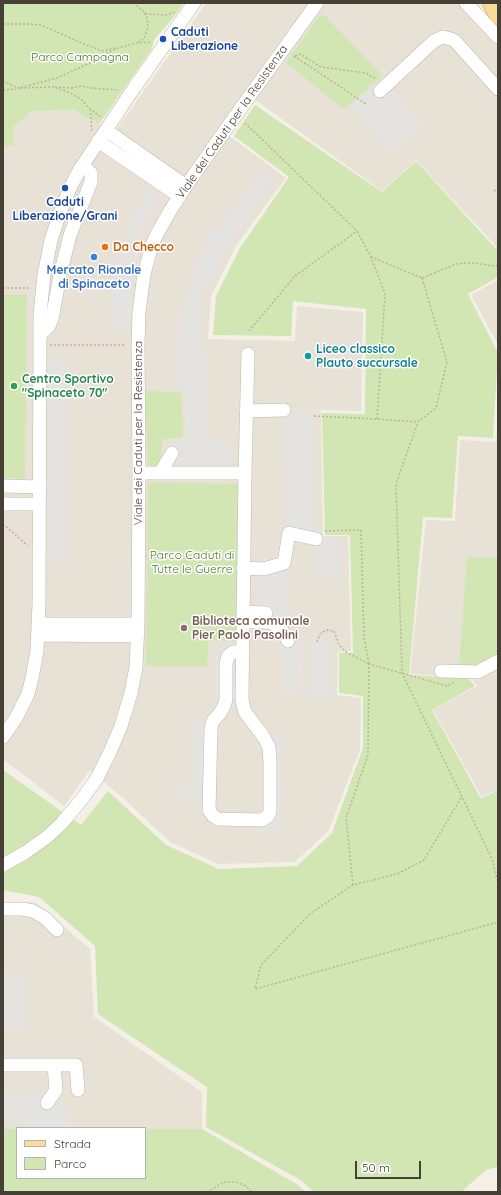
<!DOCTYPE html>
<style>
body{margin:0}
#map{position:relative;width:501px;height:1195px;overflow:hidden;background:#f4f0e8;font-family:Quicksand,sans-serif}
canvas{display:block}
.frame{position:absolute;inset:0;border:4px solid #474037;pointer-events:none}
.legend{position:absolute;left:16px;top:1127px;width:130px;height:52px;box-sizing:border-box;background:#fff;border:1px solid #b5b3af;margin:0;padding:5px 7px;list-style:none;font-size:12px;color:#474037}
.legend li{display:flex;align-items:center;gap:8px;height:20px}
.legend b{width:20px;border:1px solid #b5b3af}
.scale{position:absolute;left:355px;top:1161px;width:66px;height:18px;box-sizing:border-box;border:2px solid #474037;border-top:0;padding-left:5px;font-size:12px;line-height:14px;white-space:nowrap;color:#474037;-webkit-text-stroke:3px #fff;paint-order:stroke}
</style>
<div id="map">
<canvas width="501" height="1195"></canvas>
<div class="frame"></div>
<ul class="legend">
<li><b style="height:5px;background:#fbdb9a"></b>Strada</li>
<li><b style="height:11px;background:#d1e6b2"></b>Parco</li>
</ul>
<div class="scale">50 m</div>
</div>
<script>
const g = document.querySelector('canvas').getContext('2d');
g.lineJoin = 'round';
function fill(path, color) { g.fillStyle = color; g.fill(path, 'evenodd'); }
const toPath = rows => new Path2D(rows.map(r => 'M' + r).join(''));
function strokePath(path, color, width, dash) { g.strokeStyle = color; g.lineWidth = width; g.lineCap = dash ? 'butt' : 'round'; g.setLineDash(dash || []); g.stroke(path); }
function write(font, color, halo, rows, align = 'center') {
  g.font = font + ' Quicksand,sans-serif'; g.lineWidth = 3; g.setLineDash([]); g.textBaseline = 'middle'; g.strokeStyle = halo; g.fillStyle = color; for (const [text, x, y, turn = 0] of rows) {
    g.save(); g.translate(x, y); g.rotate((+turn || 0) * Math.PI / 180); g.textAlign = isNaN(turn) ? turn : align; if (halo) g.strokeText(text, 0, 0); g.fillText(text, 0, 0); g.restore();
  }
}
fill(toPath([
 [206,3,465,3,498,37,498,245,496,246,416,160,382,191,250,96,224,132,286,178,237,244,211,296,208,339,295,341,297,306,363,312,361,411,321,410,323,536,348,536,351,651,338,652,337,695,361,698,360,749,329,830,295,862,218,864,170,842,123,798,90,770,64,806,3,759,3,146,14,146,13,127,32,111,74,110,114,133],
 [498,280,498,344,471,295],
 [498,421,498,789,482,797,433,710,477,686,471,677,410,674,426,520,455,521,460,440,496,442],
 [3,902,35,902,90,949,94,1017,202,1092,202,1129,145,1129,145,1128,17,1128,17,1129,3,1129]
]), '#e7e1d6');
fill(toPath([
 [3,3,184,3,173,18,154,40,152,49,99,124,74,110,32,111,13,127,14,146,3,146],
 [322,13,383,76,349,105,343,109,286,62],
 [255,105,382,192,416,161,495,248,498,246,498,277,468,294,498,353,493,438,458,436,452,518,423,517,409,675,468,678,475,686,432,710,481,799,498,790,498,1167,486,1170,461,1192,314,1192,302,1181,206,1127,207,1087,98,1014,95,946,39,897,3,890,3,770,81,825,108,791,166,845,219,869,297,866,332,833,363,748,363,696,339,693,339,653,353,653,350,535,325,535,322,413,365,414,366,309,293,301,291,336,213,335,216,296,240,248,289,177,234,136],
 [3,295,27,295,25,478,3,478],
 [145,391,181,392,183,437,163,439,159,469,148,469],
 [148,482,238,484,236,641,208,641,207,666,146,666],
 [467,557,498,558,498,653,475,667,459,668],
 [3,1129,17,1129,17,1178,145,1178,145,1129,202,1129,298,1185,306,1192,3,1192]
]), '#d1e6b2');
fill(toPath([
 [383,76,424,125,391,154,349,105],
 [260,170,273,179,263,191,266,195,233,240,202,297,199,347,208,348,208,439,232,439,232,464,172,464,172,439,187,439,184,390,177,389,178,308,186,304,196,259,213,226,218,230],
 [148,189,161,198,149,215,139,235,144,239,138,256,131,295,129,332,108,331,110,289,113,271,118,253,123,237,130,220],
 [68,359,68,562,48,562,49,360],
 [284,410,314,410,316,531,289,533,289,616,267,616,258,609,256,575,264,574,263,556,277,556,278,525,285,525],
 [316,539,339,539,340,578,316,579],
 [281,641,303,642,301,695,281,695],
 [308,642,332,642,332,698,309,699],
 [214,643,251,643,250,712,214,711],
 [190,723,210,723,209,803,173,802,173,787,189,787],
 [264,733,284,734,283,834,263,834],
 [3,973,26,973,26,1030,3,1030],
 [3,1093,58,1093,74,1117,67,1128,28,1128,24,1123,3,1122]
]), '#e5e3e0');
const minor = toPath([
 [466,3,498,37],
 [380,91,434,41,443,37,451,39,455,41,498,89],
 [106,130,186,186],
 [98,141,179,196],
 [40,335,49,326,52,319,60,275,70,235,91,182,91,173,83,165],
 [246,411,284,410],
 [139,473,245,473],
 [160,473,172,453],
 [3,486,40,487],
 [3,504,39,504],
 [243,568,264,569,284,563,289,533,316,539],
 [243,612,266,613],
 [243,622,267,622,274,624,282,630,288,641],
 [38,624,138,624],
 [38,635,137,636],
 [242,652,233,652,228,656,226,664,226,698,225,704,220,713,213,721,211,728,209,810,213,816,218,819,262,820,268,816,270,811,270,762,269,747,263,736,245,712,243,705,242,698,245,473,248,354],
 [441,671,478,672,498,661],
 [3,737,16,718,28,694,32,678,37,651,39,603,40,314,44,275,51,240,62,207,72,184,80,169,134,88,194,3],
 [3,865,26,852,47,837,61,824,83,798,97,778,110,752,121,726,131,693,136,667,138,624,139,473,138,345,139,312,144,274,152,245,157,234,170,211,186,186,236,115,317,3],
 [3,909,22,909,33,911,45,918,57,930],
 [3,1065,76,1065,78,1090],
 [47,1103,56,1090,54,1065]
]);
const major = toPath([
 [491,3,498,16]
]);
strokePath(minor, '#bfb7ab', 14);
strokePath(major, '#e0b76a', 18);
strokePath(toPath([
 [133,3,147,14,168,15,174,12],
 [3,24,31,24,41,25,77,41,102,51,116,48],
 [138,42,144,39,146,33,148,26,147,18,144,13],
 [294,56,366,104],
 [295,56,300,54,321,67,366,73,376,79],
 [3,81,18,88,57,78,99,59,101,56,118,48,136,43,152,42],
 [55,87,72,88,82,86,91,88,119,90],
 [20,88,54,87,70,93,81,99,90,109,102,118],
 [3,90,16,89],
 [90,109,92,131],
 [245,123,357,231,371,257,385,294,377,419],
 [494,191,498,189],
 [371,257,422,278,456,264,463,263,473,263,494,266,498,266],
 [422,278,447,362,436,408,418,422,396,484,402,673,492,859,498,883],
 [3,288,31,288],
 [249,331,295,276,357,231],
 [50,345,126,345],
 [314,416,377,419,418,422],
 [3,524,28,546],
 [325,531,361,530,364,637,369,664],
 [317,642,320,634,326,630,334,631,339,645,346,652,369,664],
 [461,798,424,860,397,874,353,885,311,913,261,965,255,989,498,922],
 [353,885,346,818,368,755,369,664,447,686,455,682],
 [207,1192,224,1182,236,1182,246,1186,252,1192]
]), '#c0b29d', 1.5, [2, 2]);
strokePath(minor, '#fff', 13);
strokePath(major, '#fbdb9a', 16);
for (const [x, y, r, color] of [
 [163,39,4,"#1a4fb4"],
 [65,188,4,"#1a4fb4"],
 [105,247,4,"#e8710a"],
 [94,257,4,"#3f7fe0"],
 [308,356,4,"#0f9aa8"],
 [14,386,4,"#2e9e5b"],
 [184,628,4,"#8d6e63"]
]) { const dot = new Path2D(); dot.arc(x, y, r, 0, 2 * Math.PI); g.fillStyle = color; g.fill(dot); strokePath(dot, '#fff', 1.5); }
write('bold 12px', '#164399', '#fff', [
 ["Caduti",171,32],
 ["Liberazione",171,46],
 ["Caduti",65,202,"center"],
 ["Liberazione/Grani",65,216,"center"]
], 'left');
write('12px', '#4b772c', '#fff', [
 ["Parco Campagna",80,57],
 ["Parco Caduti di",192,555],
 ["Tutte le Guerre",192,569]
]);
write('12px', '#474037', '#fff', [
 ["Viale dei Caduti per la Resistenza",232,122,-55],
 ["Viale dei Caduti per la Resistenza",138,433,-90]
]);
write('bold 12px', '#c56008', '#fff', [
 ["Da Checco",113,247]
], 'left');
write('bold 12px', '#366cbe', '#fff', [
 ["Mercato Rionale",94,270],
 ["di Spinaceto",94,284]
]);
write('bold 12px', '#0d838f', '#fff', [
 ["Liceo classico",316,349],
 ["Plauto succursale",316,363]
], 'left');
write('bold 12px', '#27864d', '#fff', [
 ["Centro Sportivo",22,379],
 ["\"Spinaceto 70\"",22,393]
], 'left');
write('bold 12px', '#785e54', '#fff', [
 ["Biblioteca comunale",192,621],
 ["Pier Paolo Pasolini",192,635]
], 'left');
</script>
